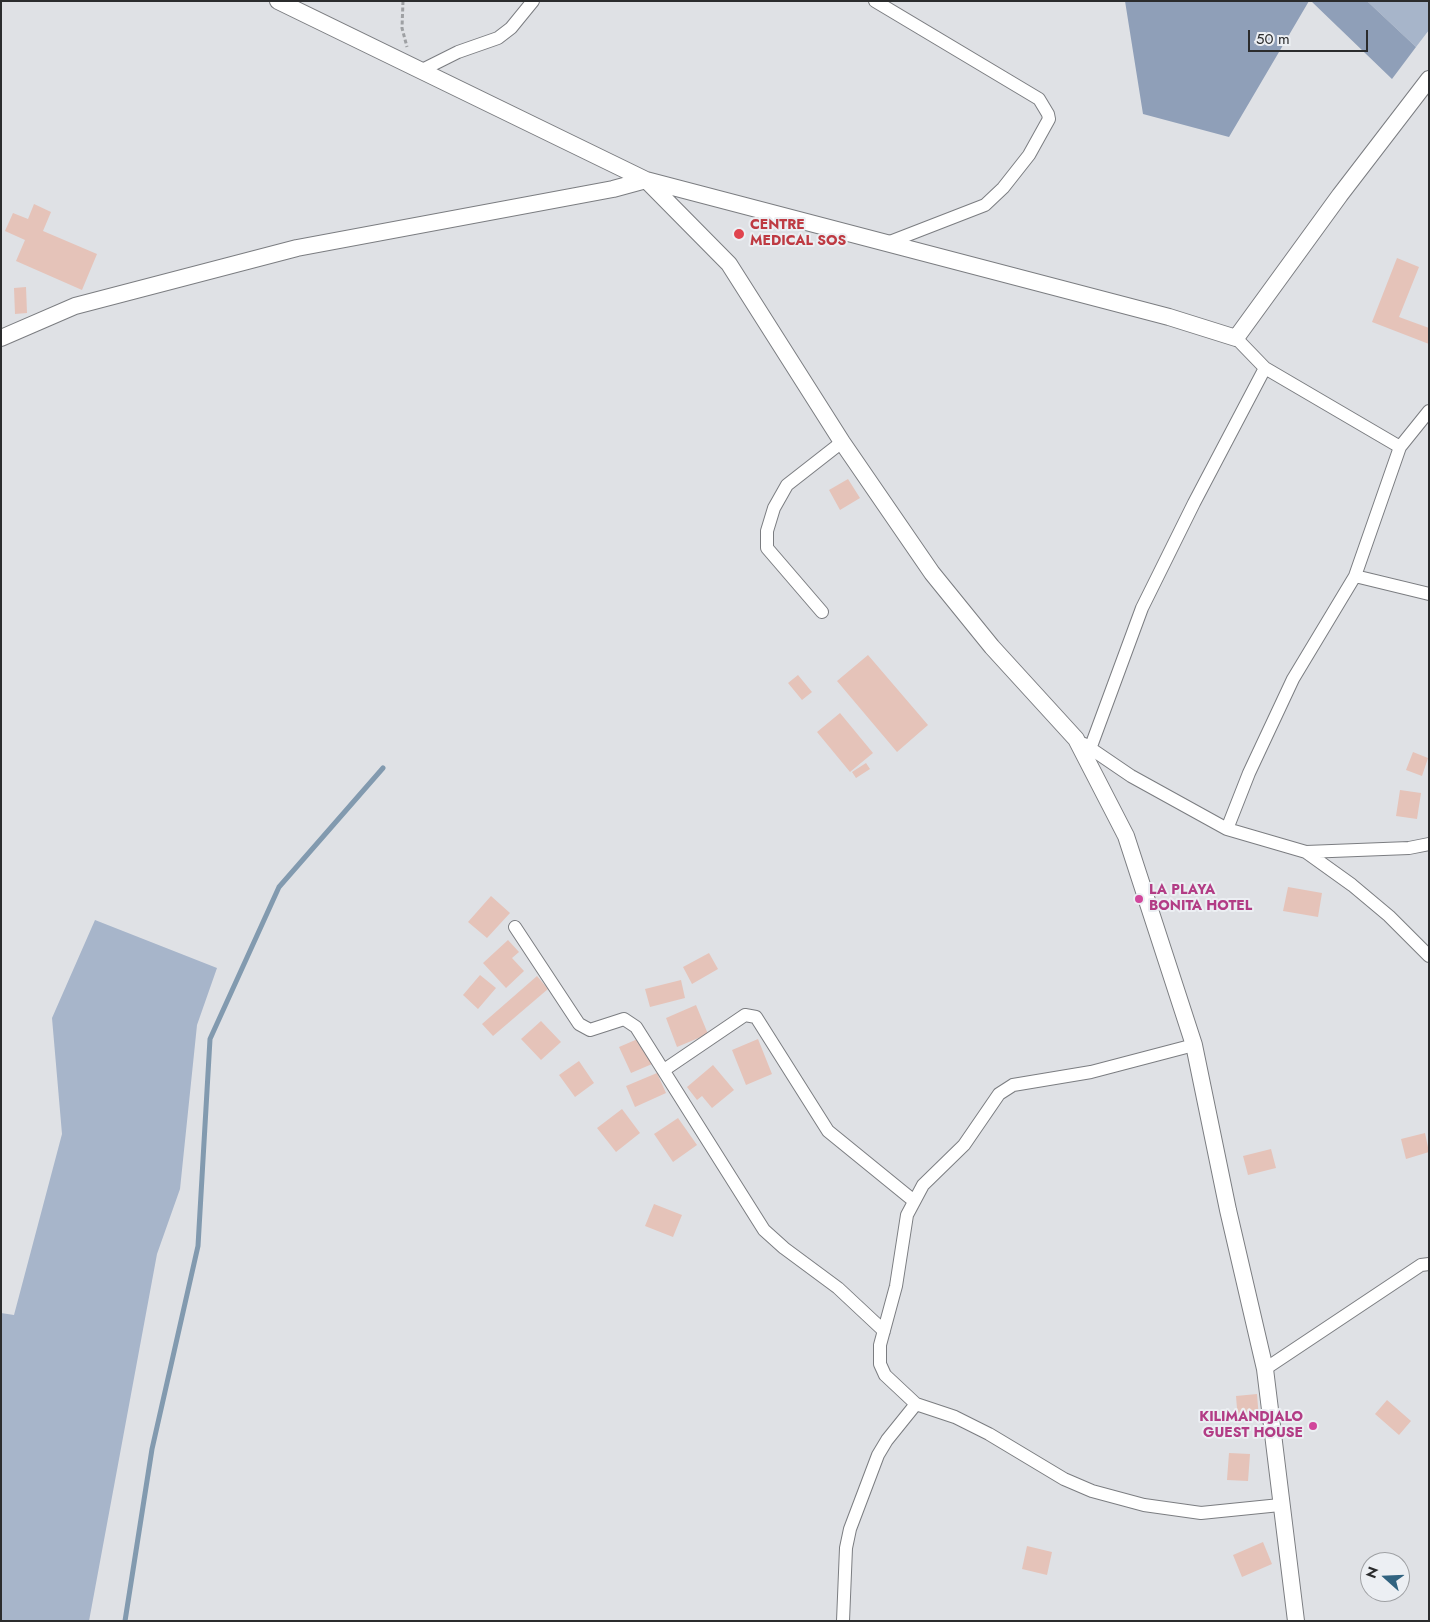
<!DOCTYPE html>
<style>
body{margin:0}
#map{position:relative;width:1430px;height:1622px;overflow:hidden;background:#dfe1e5;font-family:Jost,sans-serif}
canvas{display:block}
.frame{position:absolute;inset:0;border:2px solid #2b2c2d;pointer-events:none}
.north{position:absolute;left:1360px;top:1552px;width:50px;height:50px;box-sizing:border-box;background:#eceff3;border:1px solid #9fa1a4;border-radius:50%;rotate:290deg;font-size:14px;font-weight:700;line-height:20px;text-align:center;color:#2b2c2d}
.north::after{content:'';display:block;margin:auto;width:18px;height:22px;background:#316380;clip-path:polygon(50% 0,100% 100%,50% 72%,0 100%)}
.scale{position:absolute;left:1248px;top:30px;width:120px;height:22px;box-sizing:border-box;border:2px solid #2b2c2d;border-top:0;padding-left:6px;font-size:15px;line-height:18px;white-space:nowrap;color:#2b2c2d;-webkit-text-stroke:4px #eceff3;paint-order:stroke}
</style>
<div id="map">
<canvas width="1430" height="1622"></canvas>
<div class="frame"></div>
<div class="north">N</div>
<div class="scale">50 m</div>
</div>
<script>
const g = document.querySelector('canvas').getContext('2d');
g.lineJoin = 'round';
function fill(path, color) { g.fillStyle = color; g.fill(path, 'evenodd'); }
const toPath = rows => new Path2D(rows.map(r => 'M' + r).join(''));
function strokePath(path, color, width, dash) { g.strokeStyle = color; g.lineWidth = width; g.lineCap = dash ? 'butt' : 'round'; g.setLineDash(dash || []); g.stroke(path); }
function write(font, color, halo, rows, align = 'center') {
  g.font = font + ' Jost,sans-serif'; g.lineWidth = 4; g.setLineDash([]); g.textBaseline = 'middle'; g.strokeStyle = halo; g.fillStyle = color; for (const [text, x, y, turn = 0] of rows) {
    g.save(); g.translate(x, y); g.rotate((+turn || 0) * Math.PI / 180); g.textAlign = isNaN(turn) ? turn : align; if (halo) g.strokeText(text, 0, 0); g.fillText(text, 0, 0); g.restore();
  }
}
fill(toPath([
 [1367,1,1429,1,1429,30,1416,47],
 [95,920,217,968,197,1025,180,1189,157,1254,89,1621,1,1621,1,1313,14,1315,62,1134,52,1018]
]), '#a7b5ca');
fill(toPath([
 [1125,1,1309,1,1229,137,1143,114],
 [1311,1,1367,1,1416,47,1392,79]
]), '#8f9fb8');
strokePath(toPath([
 [125,1621,152,1449,198,1246,210,1039,279,887,383,768]
]), '#829aaf', 5);
fill(toPath([
 [34,204,51,212,43,231,97,254,82,290,16,261,25,240,5,231,13,213,28,219],
 [1397,258,1419,267,1399,317,1429,328,1429,344,1372,322],
 [26,287,27,313,15,314,14,288],
 [848,479,860,498,840,510,829,490],
 [868,655,928,725,897,752,837,681],
 [798,675,812,692,802,700,788,683],
 [840,713,873,753,850,772,817,732],
 [1413,752,1428,758,1422,776,1406,770],
 [866,763,870,769,856,778,852,772],
 [1400,790,1421,793,1417,819,1396,816],
 [1288,887,1322,893,1318,917,1283,911],
 [491,896,510,913,487,938,468,922],
 [508,940,519,952,512,958,524,971,506,988,483,963],
 [709,953,718,969,692,984,683,967],
 [480,975,496,988,478,1009,463,995],
 [537,976,548,989,493,1036,482,1024],
 [681,980,685,998,650,1007,645,989],
 [696,1005,708,1034,677,1047,666,1018],
 [541,1021,561,1042,541,1060,521,1039],
 [640,1038,652,1064,631,1073,619,1047],
 [758,1039,772,1074,746,1085,732,1050],
 [579,1061,594,1083,575,1097,559,1075],
 [713,1065,734,1090,712,1108,702,1096,697,1100,687,1087],
 [657,1073,666,1093,635,1107,626,1086],
 [622,1109,640,1133,616,1152,597,1128],
 [678,1118,697,1145,673,1162,654,1134],
 [1425,1133,1429,1152,1406,1159,1401,1139],
 [1271,1149,1276,1168,1248,1175,1243,1156],
 [654,1204,682,1215,673,1237,645,1226],
 [1257,1394,1259,1419,1238,1421,1236,1396],
 [1387,1400,1411,1421,1399,1435,1375,1414],
 [1229,1453,1250,1454,1248,1481,1227,1480],
 [1263,1542,1272,1564,1242,1577,1233,1555],
 [1027,1546,1052,1552,1047,1575,1022,1569]
]), '#e5c3b9');
const minor = toPath([
 [875,1,1039,99,1048,114,1049,119,1029,155,1003,188,985,205,887,243],
 [422,70,458,52,498,38,511,28,533,1],
 [1400,447,1429,411],
 [1355,576,1429,594],
 [822,612,767,548,767,531,774,508,787,485,842,442],
 [1084,744,1131,776,1227,829,1306,852,1352,885,1389,916,1429,956],
 [1090,749,1142,608,1194,503,1265,368],
 [1227,829,1249,773,1293,679,1355,576,1400,447,1265,368,1236,338],
 [1306,852,1409,848,1429,844],
 [515,927,579,1024,590,1030,624,1019,636,1027,764,1230,784,1248,838,1288,884,1331],
 [1194,1045,1091,1072,1013,1085,999,1094,964,1145,923,1185,907,1215,896,1286,880,1345,880,1364,885,1375,916,1404,955,1417,989,1434,1064,1479,1092,1491,1144,1505,1201,1513,1280,1505],
 [664,1070,745,1015,756,1017,828,1131,914,1201],
 [1265,1369,1421,1265,1429,1264],
 [843,1621,846,1548,850,1529,878,1455,887,1440,916,1404]
]);
const tertiary = toPath([
 [278,1,646,180,1169,317,1236,338,1340,195,1429,79],
 [1,338,75,306,297,248,613,189,646,180,729,264,842,442,932,573,992,647,1076,739,1126,836,1194,1045,1228,1210,1265,1369,1296,1621]
]);
strokePath(minor, '#7b7d81', 14);
strokePath(tertiary, '#7b7d81', 18);
strokePath(toPath([
 [403,1,402,28,407,47]
]), '#9ea0a3', 3, [4, 2.5]);
strokePath(minor, '#fff', 12);
strokePath(tertiary, '#fff', 16);
for (const [x, y, r, color] of [
 [739,234,6,"#e0444e"],
 [1139,899,5,"#d1479c"],
 [1313,1426,5,"#d1479c"]
]) { const dot = new Path2D(); dot.arc(x, y, r, 0, 2 * Math.PI); g.fillStyle = color; g.fill(dot); strokePath(dot, '#eceff3', 2); }
write('bold 14px', '#be3a42', '#eceff3', [
 ["CENTRE",750,226],
 ["MEDICAL SOS",750,242]
], 'left');
write('bold 14px', '#b23c85', '#eceff3', [
 ["LA PLAYA",1149,891],
 ["BONITA HOTEL",1149,907],
 ["KILIMANDJALO",1303,1418,"right"],
 ["GUEST HOUSE",1303,1434,"right"]
], 'left');
</script>
